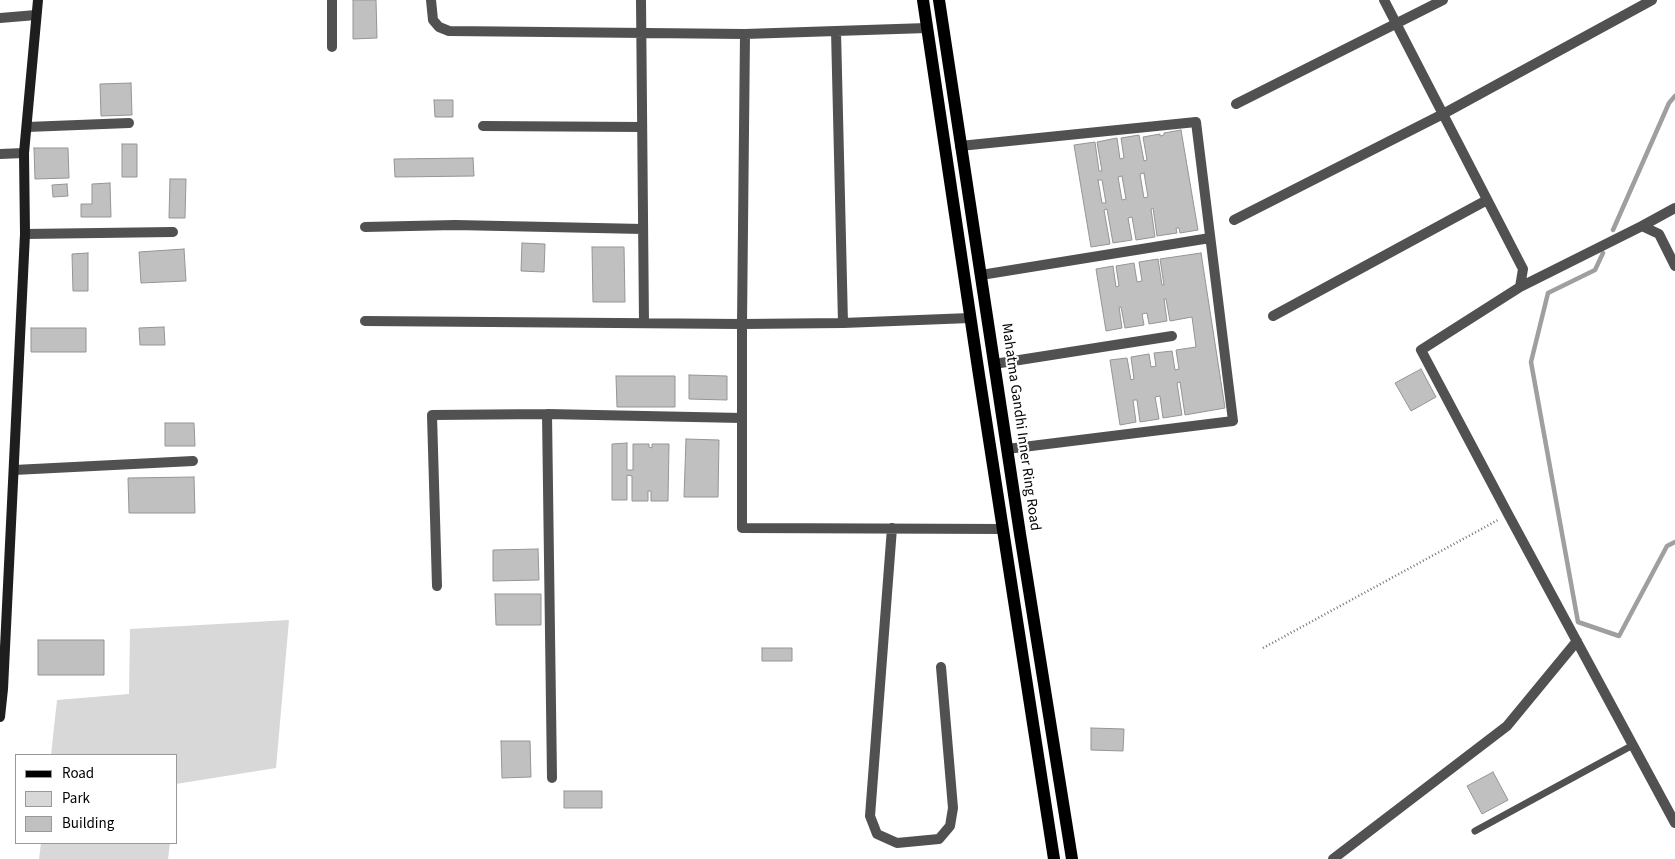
<!DOCTYPE html>
<style>
body{margin:0}
#map{position:relative;width:1675px;height:859px;overflow:hidden;background:#fff;font-family:"Source Sans 3",sans-serif}
canvas{display:block}
.legend{position:absolute;left:15px;top:754px;width:162px;height:90px;box-sizing:border-box;background:#fff;border:1px solid #999;margin:0;padding:6px 9px;list-style:none;font-size:15px;color:#000}
.legend li{display:flex;align-items:center;gap:10px;height:25px}
.legend b{width:25px;border:1px solid #999}
</style>
<div id="map">
<canvas width="1675" height="859"></canvas>
<ul class="legend">
<li><b style="height:6px;background:#000"></b>Road</li>
<li><b style="height:14px;background:#d8d8d8"></b>Park</li>
<li><b style="height:14px;background:#c0c0c0"></b>Building</li>
</ul>
</div>
<script>
const g = document.querySelector('canvas').getContext('2d');
g.lineJoin = 'round';
function fill(path, color) { g.fillStyle = color; g.fill(path, 'evenodd'); }
const toPath = rows => new Path2D(rows.map(r => 'M' + r).join(''));
function strokePath(path, color, width, dash) { g.strokeStyle = color; g.lineWidth = width; g.lineCap = dash ? 'butt' : 'round'; g.setLineDash(dash || []); g.stroke(path); }
function write(font, color, halo, rows, align = 'center') {
  g.font = font + ' "Source Sans 3",sans-serif'; g.lineWidth = 4; g.setLineDash([]); g.textBaseline = 'middle'; g.strokeStyle = halo; g.fillStyle = color; for (const [text, x, y, turn = 0] of rows) {
    g.save(); g.translate(x, y); g.rotate((+turn || 0) * Math.PI / 180); g.textAlign = isNaN(turn) ? turn : align; if (halo) g.strokeText(text, 0, 0); g.fillText(text, 0, 0); g.restore();
  }
}
fill(toPath([
 [289,620,276,768,176,784,176,755,51,755,57,700,129,694,130,629],
 [41,843,170,843,168,859,39,859]
]), '#d8d8d8');
strokePath(toPath([
 [1613,230,1669,103,1675,96],
 [1603,253,1595,270,1548,293,1531,362,1578,622,1619,636,1667,546,1675,542]
]), '#9f9f9f', 4.5);
const building = toPath([
 [353,0,376,0,377,38,353,39,353,0],
 [131,83,132,115,101,116,100,84,131,83],
 [434,100,453,100,453,117,435,117,434,100],
 [1181,130,1198,230,1180,233,1179,228,1176,228,1177,233,1157,236,1153,208,1151,209,1155,237,1136,240,1132,217,1128,218,1132,240,1113,243,1107,209,1104,210,1110,244,1091,247,1074,145,1095,142,1099,171,1102,171,1097,142,1117,138,1120,159,1124,158,1121,138,1139,135,1144,161,1147,160,1143,137,1160,134,1160,136,1164,135,1164,133,1181,130],
 [1144,173,1148,197,1144,198,1140,174,1144,173],
 [1122,176,1126,199,1122,200,1118,177,1122,176],
 [1098,180,1102,180,1106,203,1102,203,1098,180],
 [122,144,137,144,137,177,122,177,122,144],
 [34,148,68,148,69,178,35,179,34,148],
 [473,158,474,176,395,177,394,159,473,158],
 [170,179,186,179,185,218,169,218,170,179],
 [110,183,111,217,81,217,81,204,92,204,92,184,110,183],
 [67,184,68,196,53,197,52,185,67,184],
 [522,243,545,244,544,272,521,271,522,243],
 [592,247,624,247,625,302,593,302,592,247],
 [184,249,186,281,141,283,139,252,184,249],
 [88,253,88,291,73,291,72,254,88,253],
 [1201,253,1225,408,1185,415,1180,382,1177,383,1182,415,1163,418,1160,396,1155,397,1159,419,1140,422,1137,400,1133,400,1136,422,1120,425,1110,360,1127,358,1131,380,1134,379,1131,357,1149,354,1151,367,1156,366,1154,353,1172,351,1175,370,1179,369,1176,350,1196,347,1192,317,1170,321,1166,299,1164,299,1167,321,1149,324,1147,313,1142,314,1144,325,1125,328,1121,307,1119,307,1122,328,1106,331,1096,269,1113,266,1116,287,1119,286,1116,266,1134,263,1137,282,1142,281,1139,262,1158,259,1162,285,1164,285,1160,259,1201,253],
 [164,327,165,345,140,345,139,328,164,327],
 [31,328,86,328,86,352,31,352,31,328],
 [1421,369,1436,397,1411,411,1395,383,1421,369],
 [689,375,727,376,727,400,689,399,689,375],
 [616,376,675,376,675,407,617,407,616,376],
 [165,423,194,423,195,446,165,446,165,423],
 [686,439,719,440,718,497,684,497,686,439],
 [627,443,627,470,633,470,633,444,649,444,649,447,652,448,652,444,669,444,668,501,651,501,651,491,648,491,648,501,632,501,632,476,627,475,627,500,612,500,612,444,627,443],
 [194,477,195,513,129,513,128,478,194,477],
 [538,549,539,580,493,581,493,550,538,549],
 [495,594,541,594,541,625,496,625,495,594],
 [38,640,104,640,104,675,38,675,38,640],
 [762,648,792,648,792,661,762,661,762,648],
 [1091,728,1124,729,1123,751,1091,750,1091,728],
 [501,741,530,741,531,777,502,778,501,741],
 [1493,772,1508,800,1482,814,1467,786,1493,772],
 [564,791,602,791,602,808,564,808,564,791]
]);
fill(building, '#c0c0c0');
strokePath(building, '#959595', 1);
strokePath(toPath([
 [1263,648,1498,520]
]), '#737373', 2.5, [1, 2.5]);
strokePath(toPath([
 [1475,831,1633,745]
]), '#515151', 7);
strokePath(toPath([
 [332,0,332,47],
 [641,0,644,323],
 [1384,0,1523,269,1520,287,1421,350,1508,514,1675,823],
 [0,18,36,15],
 [836,31,843,323],
 [745,34,927,28],
 [1236,104,1443,0],
 [483,126,642,127],
 [27,127,129,123],
 [960,146,1196,122,1233,421,1007,449],
 [0,154,24,153],
 [1234,220,1443,114,1652,0],
 [1642,226,1675,208],
 [365,227,455,225,643,229],
 [25,234,173,232],
 [981,275,1210,238],
 [1520,287,1642,226,1659,234,1675,266],
 [1273,316,1487,200],
 [970,318,843,323,742,324,742,528,1003,529],
 [365,321,742,324,745,34,449,31,439,27,433,20,431,0],
 [994,364,1172,336],
 [14,470,193,461],
 [892,528,870,816,877,834,897,843,939,839,950,826,953,808,941,667],
 [437,586,432,415,547,414],
 [552,778,547,414,742,418],
 [1333,859,1507,726,1577,641]
]), '#515151', 10);
strokePath(toPath([
 [0,717,3,689,25,234,24,153,38,0]
]), '#1e1e1e', 10);
strokePath(toPath([
 [923,0,979,375,1054,859],
 [939,0,1020,534,1072,859]
]), '#000', 12);
write('15px', '#000', '#fff', [
 ["Mahatma Gandhi Inner Ring Road",1020,427,82]
]);
</script>
